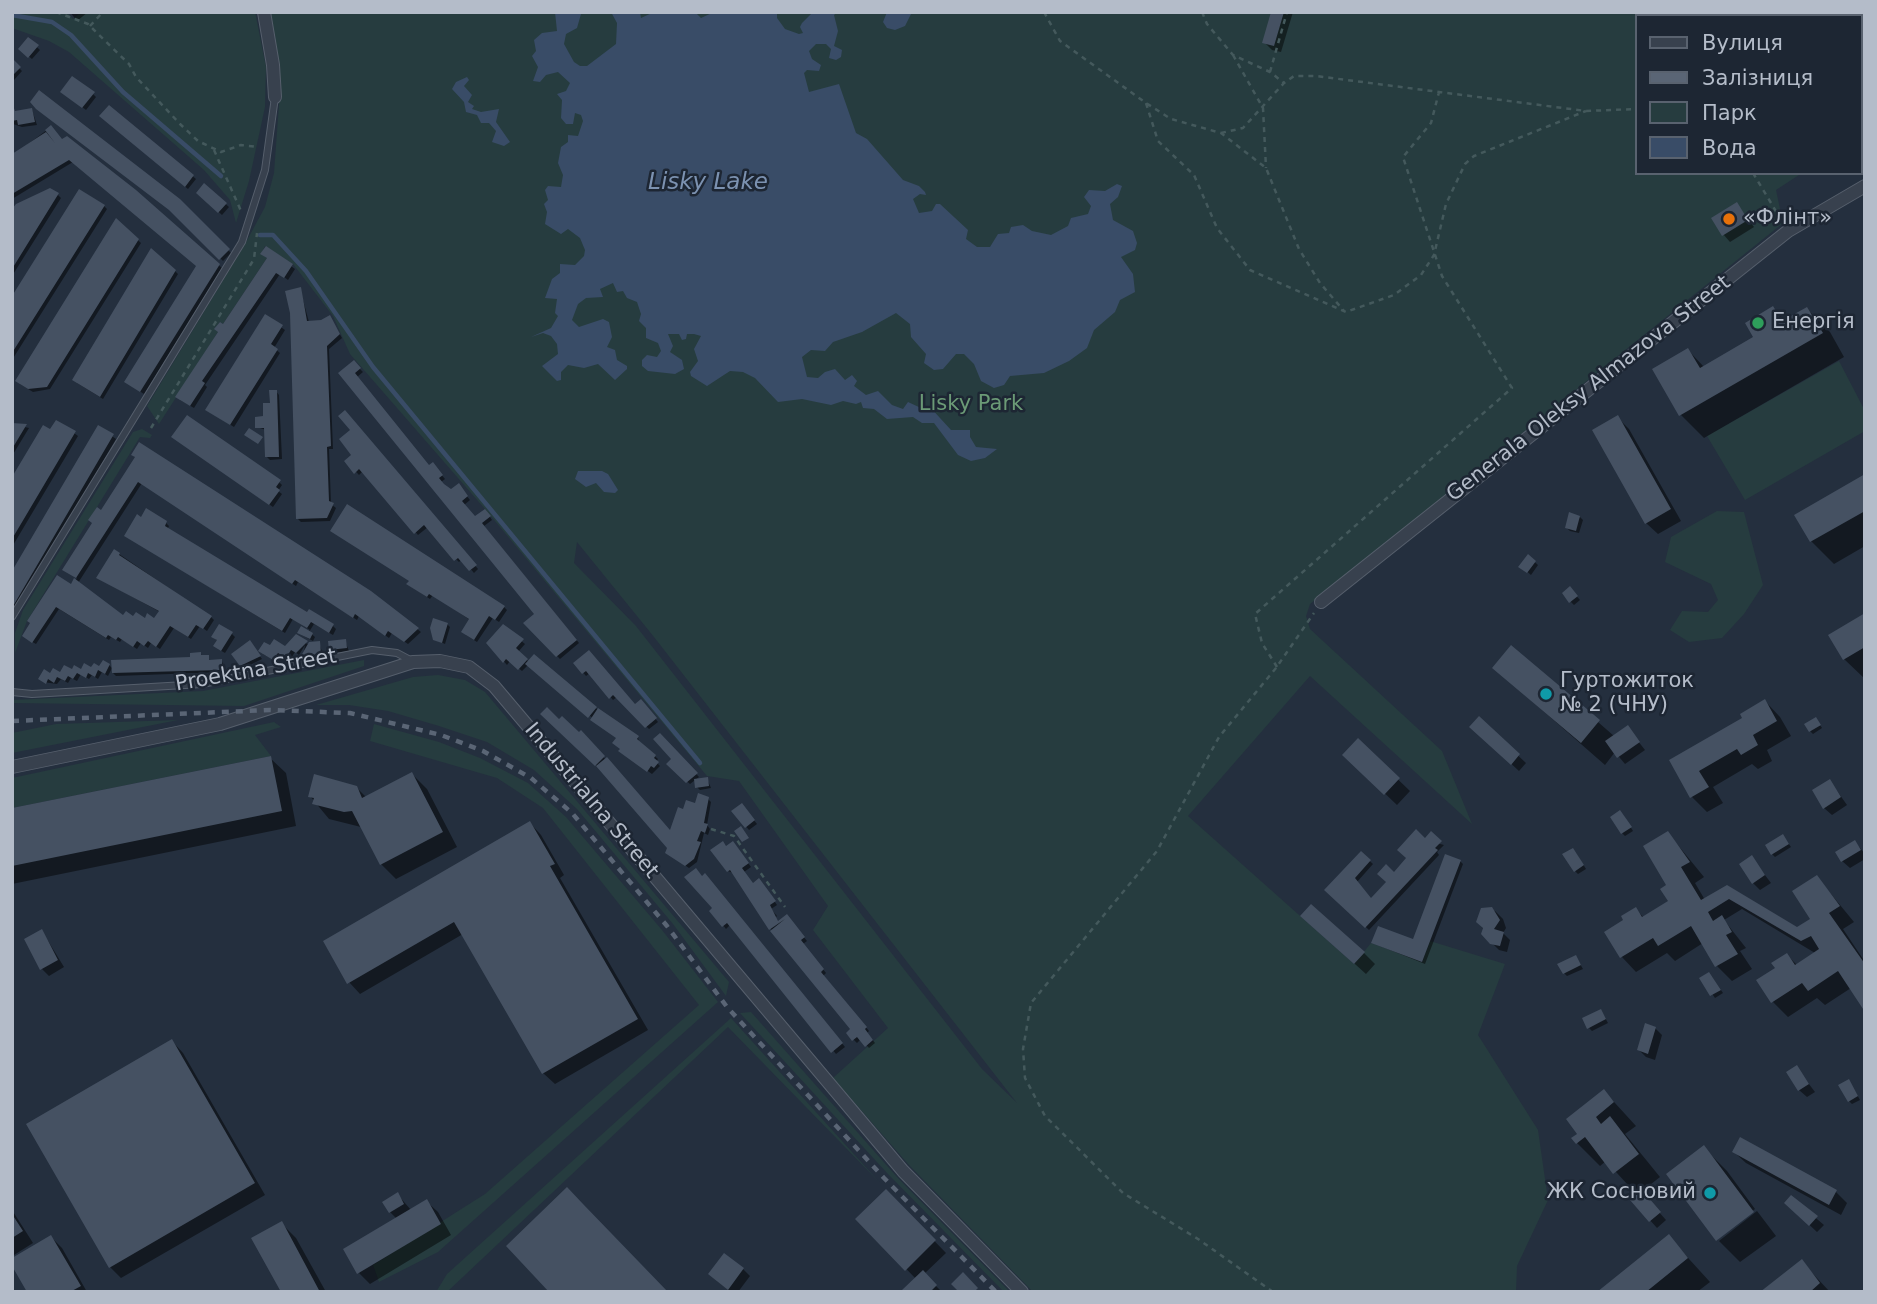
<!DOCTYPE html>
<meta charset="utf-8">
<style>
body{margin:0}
#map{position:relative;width:1877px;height:1304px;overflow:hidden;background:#242f3e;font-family:"DejaVu Sans",sans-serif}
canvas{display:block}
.frame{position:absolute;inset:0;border:14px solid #b4bcc9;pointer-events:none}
.legend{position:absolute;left:1635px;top:14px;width:228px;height:161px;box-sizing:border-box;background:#1d2633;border:2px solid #59626f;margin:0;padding:9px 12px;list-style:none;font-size:21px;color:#b4bcc9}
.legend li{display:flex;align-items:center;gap:14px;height:35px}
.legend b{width:35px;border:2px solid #59626f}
</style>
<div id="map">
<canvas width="1877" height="1304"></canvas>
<div class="frame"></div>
<ul class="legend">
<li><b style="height:9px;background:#38414e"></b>Вулиця</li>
<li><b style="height:9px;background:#5a6575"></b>Залізниця</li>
<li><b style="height:19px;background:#263c3f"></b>Парк</li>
<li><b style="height:19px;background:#394c67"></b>Вода</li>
</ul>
</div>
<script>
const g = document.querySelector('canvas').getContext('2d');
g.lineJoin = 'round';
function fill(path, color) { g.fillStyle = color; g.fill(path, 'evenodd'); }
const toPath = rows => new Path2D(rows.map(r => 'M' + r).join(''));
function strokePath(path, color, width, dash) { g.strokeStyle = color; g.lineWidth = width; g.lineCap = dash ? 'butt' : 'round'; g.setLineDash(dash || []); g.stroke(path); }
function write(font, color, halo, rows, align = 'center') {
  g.font = font + ' "DejaVu Sans",sans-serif'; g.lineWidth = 5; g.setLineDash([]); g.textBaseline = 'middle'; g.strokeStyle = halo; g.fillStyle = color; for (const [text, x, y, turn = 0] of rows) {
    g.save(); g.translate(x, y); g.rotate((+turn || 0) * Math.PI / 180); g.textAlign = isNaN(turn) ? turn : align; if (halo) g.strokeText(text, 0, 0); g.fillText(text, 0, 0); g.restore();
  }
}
fill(toPath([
 [12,12,67,12,73,19,81,12,255,12,266,67,265,107,249,181,236,223,230,200,204,170,69,52,49,41,12,28],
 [269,12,1865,12,1865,139,1861,139,1861,16,1637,16,1637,173,1802,173,1776,190,1783,223,1310,604,1306,616,1310,629,1442,751,1472,824,1310,676,1188,816,1354,964,1371,943,1422,962,1430,941,1505,964,1478,1035,1538,1130,1548,1200,1517,1266,1516,1292,1033,1292,908,1164,833,1078,888,1028,813,930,828,906,739,781,707,776,485,509,350,354,333,316,293,264,265,246,261,254,267,258,223,324,220,322,215,329,218,332,159,424,147,406,245,244,265,207,274,173,280,91],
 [577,542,654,637,1017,1103,982,1069,636,626,574,563],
 [1839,361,1865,411,1865,431,1745,500,1707,436],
 [142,429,152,435,150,438,140,437,27,621,15,653,15,633,23,610,133,432],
 [1717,511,1744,512,1763,585,1744,614,1722,638,1689,642,1670,630,1682,611,1708,612,1718,600,1711,584,1665,562,1671,537],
 [364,660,364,666,244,706,12,703,12,700,203,691],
 [438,675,465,680,485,692,729,982,726,996,673,924,577,809,534,770,487,742,439,726,388,711,349,705,316,705,413,677],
 [178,720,12,753,12,733,56,724],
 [274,722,281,727,255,735,271,756,12,808,12,778],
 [374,724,439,742,480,758,528,783,566,817,662,930,718,1002,438,1252,379,1282,373,1265,485,1194,699,1005,543,808,497,778,370,741],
 [751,1012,897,1177,1010,1292,1004,1292,887,1173,740,1013],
 [731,1018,880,1183,728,1027,447,1292,436,1292,447,1274]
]), '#263c3f');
fill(toPath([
 [555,12,581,14,577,28,566,34,564,44,574,62,580,66,587,66,616,44,617,23,611,12,640,12,641,18,654,12,695,12,701,18,714,12,777,12,777,18,785,29,799,34,803,33,800,27,802,23,813,12,837,12,834,15,838,31,834,46,842,50,841,57,836,60,829,58,831,49,826,44,816,44,809,51,812,59,821,65,819,71,807,70,804,73,809,92,839,84,856,133,867,139,903,180,919,186,925,192,926,195,920,194,913,199,919,213,932,211,936,204,940,204,968,230,966,239,977,247,990,247,998,234,1009,233,1011,227,1023,225,1032,231,1051,235,1068,226,1071,218,1088,214,1091,206,1084,197,1089,190,1105,191,1117,184,1122,186,1118,197,1110,204,1113,220,1133,231,1137,243,1135,250,1121,257,1133,274,1135,292,1120,300,1115,312,1094,330,1087,348,1069,361,1044,373,1010,376,1004,385,994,388,981,381,974,364,964,354,956,354,943,369,934,370,924,363,926,354,911,337,910,324,896,313,862,332,833,342,825,351,811,350,802,357,807,377,818,378,825,372,835,369,845,380,852,375,857,381,854,386,866,395,878,391,892,405,903,409,908,402,921,408,929,406,951,430,970,430,970,437,976,447,997,449,985,458,971,461,958,455,934,423,922,423,913,417,887,419,874,409,863,408,861,402,856,404,843,401,831,405,802,399,778,402,755,378,743,372,730,371,707,386,691,376,690,372,698,361,694,349,701,336,694,334,687,334,686,339,682,340,679,334,668,334,673,346,670,352,682,360,684,369,675,374,648,371,642,366,642,360,647,355,657,357,661,351,658,343,646,338,646,328,639,321,641,314,637,302,627,298,623,291,617,292,613,283,600,289,603,297,586,298,578,304,572,320,579,327,603,319,609,322,612,337,607,347,615,350,617,360,627,366,627,369,615,380,598,364,584,368,568,365,561,372,561,380,557,381,542,366,558,354,557,344,551,336,543,333,531,337,551,328,558,316,555,313,557,299,545,298,552,279,560,273,560,264,575,265,584,256,585,250,580,238,568,229,561,234,545,224,547,212,544,204,548,200,545,190,548,186,561,187,563,175,558,163,561,147,568,142,568,135,578,136,583,121,581,115,575,113,573,124,566,124,561,118,562,100,557,94,566,91,570,83,558,72,546,75,540,82,533,81,538,67,532,56,536,51,534,40,542,33,557,31],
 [887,12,912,12,905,26,895,30,887,28,883,22],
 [467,77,469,80,464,86,472,95,468,102,474,106,472,109,481,112,499,109,496,122,510,142,504,146,492,142,496,131,489,123,481,123,477,115,466,112,464,102,452,89,456,82],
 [578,471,602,471,608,474,618,490,615,493,604,492,596,483,586,487,575,479]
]), '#394c67');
fill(toPath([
 [70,12,88,12,77,21],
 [1273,12,1293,12,1281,52,1272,50,1264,42],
 [28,39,40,50,32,59,20,49],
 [12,61,22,71,14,80,12,78],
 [65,94,93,94,96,97,86,110],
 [109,107,196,179,188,189,104,119],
 [12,109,18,113,32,110,37,125,22,127,13,124],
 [51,127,62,141,135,191,222,268,144,394,130,385,198,266,73,162,12,199,12,156],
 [204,185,229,207,222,215,198,193],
 [58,195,61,198,12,276,12,212],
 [179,201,231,253,223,261,175,213],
 [1736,204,1754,227,1730,242,1723,234],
 [104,206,107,209,12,360,12,299],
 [116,220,141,243,50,389,33,392,20,384],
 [266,248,295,269,288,280,280,274,205,385,207,387,194,408,180,400,268,259],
 [175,271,178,274,103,399,77,383],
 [300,289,309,322,322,322,330,317,342,338,329,349,333,449,329,449,331,504,336,508,330,521,301,522,298,519],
 [1773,308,1786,321,1807,309,1830,332,1844,357,1704,438,1681,415,1655,370,1688,350,1704,367,1755,338],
 [265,316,285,330,274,348,280,353,234,427,210,412],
 [354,363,363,372,357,377,429,467,433,465,445,479,441,482,451,491,461,489,470,500,464,505,475,519,488,514,492,520,484,526,579,643,560,659,525,623,537,614,341,373],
 [276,391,279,395,282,459,270,460,267,457,266,430,257,427,265,418],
 [345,412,478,569,474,573,462,559,459,562,456,559,428,527,418,535,363,471,359,475,346,461,354,455,353,430],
 [1617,417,1629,429,1681,521,1658,534,1646,523],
 [12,424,29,428,12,456],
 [99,427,116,439,12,616,12,575],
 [51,431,74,433,78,436,12,547,12,481],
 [177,440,279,482,282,485,278,491,282,494,273,507],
 [137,458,370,592,421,632,408,644,392,633,389,638,359,616,357,620,298,582,296,586,142,483,78,583,124,617,155,620,160,612,98,578,119,554,211,617,214,620,207,631,200,626,191,639,174,628,160,649,151,643,148,648,141,643,137,649,122,639,120,642,111,637,109,640,59,609,36,644,27,639,77,578,67,572],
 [1865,476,1865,546,1834,564,1811,541],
 [1580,517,1583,520,1579,533,1570,531,1567,528],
 [166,523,169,526,167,530,307,614,309,611,333,626,336,629,333,635,314,624,309,632,315,637,313,641,302,635,310,630,293,619,285,633,126,536],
 [1528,556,1538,565,1531,575,1524,569],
 [412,587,504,607,507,610,499,622,493,618,477,642,466,635,470,620,433,595,430,599],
 [1573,592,1580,600,1574,605,1571,602],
 [1865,615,1865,679,1844,659],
 [447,624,450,627,445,644,434,639],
 [503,626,525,644,518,652,529,662,534,656,597,709,638,737,639,743,658,759,656,762,660,766,652,774,624,754,617,738,528,665,522,671,510,661,507,665,488,643],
 [232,634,235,637,225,653,218,649,218,641,213,636],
 [297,636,307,644,319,643,324,657,306,658,303,656,305,645,299,655,295,652,290,660,281,655,277,662,263,654,285,648],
 [345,641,349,651,333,653,330,649],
 [253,646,262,659,244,668,241,665],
 [1512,647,1614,736,1627,727,1645,750,1625,764,1615,752,1605,765,1494,668],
 [589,652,635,706,641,701,658,722,649,729,617,697,613,700,590,673,586,676,576,664],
 [200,654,211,661,222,661,225,672,116,676,113,673,192,659],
 [109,665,112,668,108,676,102,672,98,679,92,675,89,679,81,674,77,681,71,678,68,683,61,679,57,684,43,682,51,675],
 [1765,701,1780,717,1791,736,1767,750,1772,761,1758,769,1752,764,1713,787,1723,803,1707,812,1692,797,1671,761,1745,719],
 [543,714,579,735,581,732,671,833,684,811,708,799,711,802,707,825,710,829,708,835,704,833,697,862,689,868,670,855,669,847,599,768],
 [1479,719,1526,763,1519,771,1479,734],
 [1818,722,1822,728,1813,734,1810,731],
 [660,736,699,777,690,784,668,764,673,759],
 [1358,741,1410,791,1397,805,1356,766],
 [270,758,286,773,296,826,12,884,12,810],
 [412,774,427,789,457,847,396,879,381,864,361,827,329,819,310,796,356,787,367,798],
 [707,779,711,788,700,790,697,787],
 [1830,781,1847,805,1832,815,1824,808],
 [744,808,757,824,749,830,734,812],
 [1623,815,1633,831,1625,836,1622,833],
 [530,823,541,835,564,875,560,878,648,1030,555,1084,543,1073,463,934,360,994,349,982],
 [1668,833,1704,877,1695,883,1705,900,1727,887,1797,929,1810,921,1817,877,1854,922,1843,929,1865,962,1865,1009,1851,988,1825,1005,1817,998,1788,1017,1773,1002,1777,968,1787,955,1797,965,1815,953,1742,909,1724,920,1746,948,1740,951,1752,969,1732,981,1717,966,1703,943,1675,961,1667,953,1636,972,1621,956,1626,921,1636,909,1644,918,1670,902],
 [1783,836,1791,847,1775,857,1772,854],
 [1425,840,1444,845,1437,852,1439,855,1369,930,1327,890,1361,853,1373,864,1357,882,1371,900],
 [1855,842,1865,854,1865,859,1850,868,1842,861],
 [736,846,751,867,744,872,753,885,762,883,777,905,771,909,777,916,775,918,778,923,787,916,789,919,807,941,803,944,826,973,823,976,869,1031,867,1033,875,1043,869,1048,861,1039,857,1043,854,1040,848,1033,852,1029,771,929,733,873,728,871,727,847],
 [1576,853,1586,869,1578,874,1575,871],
 [1752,858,1771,883,1760,890,1753,883],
 [1460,861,1463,864,1425,964,1373,943,1414,941],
 [708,878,845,1047,836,1054,730,925,726,929,712,911,714,908],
 [1482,910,1495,911,1503,919,1506,928,1503,933,1510,940,1507,952,1499,950,1483,934],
 [1314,927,1364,953,1375,964,1366,974],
 [42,931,64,967,49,976,42,969],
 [1576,957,1583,969,1567,976,1564,973],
 [1712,977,1723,993,1715,998,1702,979],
 [1603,1014,1608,1023,1592,1031,1589,1028],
 [1655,1028,1662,1035,1655,1060,1646,1057,1639,1050],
 [172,1041,183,1053,265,1195,121,1278,110,1267],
 [1796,1067,1815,1092,1807,1097,1799,1090],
 [1851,1084,1860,1100,1852,1104,1849,1101],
 [1604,1091,1636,1126,1625,1134,1660,1177,1641,1192,1666,1220,1657,1228,1632,1200,1638,1196,1606,1161,1600,1166,1577,1143],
 [1741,1139,1836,1192,1847,1203,1841,1215,1746,1163,1734,1152],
 [1704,1148,1727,1171,1755,1209,1718,1237,1718,1240,1668,1175],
 [886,1191,946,1253,924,1274,942,1292,907,1292,916,1279,858,1219],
 [398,1195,411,1210,426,1201,438,1212,451,1235,370,1284,359,1273,397,1219,390,1212],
 [1791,1197,1824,1225,1817,1232,1786,1203],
 [12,1210,33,1243,14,1255,12,1253],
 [1757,1211,1776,1236,1740,1262,1719,1241],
 [281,1223,296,1238,326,1292,283,1292],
 [51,1237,62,1248,87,1292,29,1292],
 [1669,1237,1710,1282,1697,1292,1600,1292],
 [1802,1262,1830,1292,1763,1292],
 [743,1269,750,1276,738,1292,731,1292,717,1281]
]), '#0007');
strokePath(toPath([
 [12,15,52,22,71,35,123,92,221,176],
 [260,235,273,235,306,271,373,367,700,763]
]), '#394c67', 4.5);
fill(toPath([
 [1271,12,1284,12,1274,46,1262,43],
 [28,37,39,45,28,58,18,49],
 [12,58,21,67,12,76],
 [72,76,95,92,82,108,60,92],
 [39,90,180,199,230,249,219,260,169,210,36,109,30,102],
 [12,103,15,111,32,108,35,122,18,125,17,120,12,121],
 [109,105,194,175,185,187,99,116],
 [51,125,62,139,67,136,136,190,220,264,140,392,124,382,196,266,69,160,12,194,12,154,46,132,55,143,45,130],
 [204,183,227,203,218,213,196,193],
 [50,188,59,193,12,269,12,209,16,204],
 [79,189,105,205,12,353,12,296],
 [1737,202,1748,220,1722,236,1711,218],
 [116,218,139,239,47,387,28,389,15,381],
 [266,246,293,264,284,278,276,273,202,381,205,383,190,406,175,397,218,332,214,329,220,322,223,324,267,258,260,254],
 [151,248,176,270,100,397,72,380],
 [301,287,307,321,321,320,330,315,340,334,327,346,331,446,327,447,329,501,334,503,327,518,296,519,290,313,285,291],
 [1773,306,1782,321,1807,307,1823,333,1679,416,1652,369,1688,348,1700,368,1753,337,1745,323],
 [265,314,283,325,271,344,278,349,230,425,205,410],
 [354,360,361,368,355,373,429,465,433,462,443,475,439,478,444,484,451,489,459,483,468,496,462,501,475,516,485,509,491,516,482,523,577,640,556,657,523,623,534,614,338,373],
 [269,390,277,390,279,457,265,457,264,428,255,428,255,417,263,416,263,403,270,403],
 [345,410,477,565,469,571,458,558,454,561,424,525,414,534,359,469,354,474,344,461,351,455,339,439,350,430,338,416],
 [187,415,281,480,276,487,280,490,269,505,171,437],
 [1618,415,1671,509,1645,524,1592,430],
 [56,420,76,431,12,539,12,477,43,425,50,429],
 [12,423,27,424,12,449],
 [98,425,114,434,12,608,12,571],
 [249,428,263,437,258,444,244,435],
 [139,442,371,591,419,628,404,642,388,631,385,636,355,614,353,618,295,580,292,584,138,482,76,578,62,570,92,523,88,520,97,507,101,510,135,457,131,455],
 [1865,474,1865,511,1810,542,1794,515],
 [347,504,505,606,495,620,489,616,474,640,461,632,469,619,429,594,427,597,406,584,409,581,330,531],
 [146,508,167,521,165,526,307,612,309,609,334,624,329,633,311,622,307,628,290,618,282,631,124,536,137,514,141,517],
 [1569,512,1580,516,1576,531,1565,528],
 [114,549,120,553,119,555,212,616,203,629,196,625,188,637,170,626,156,647,148,641,144,646,137,641,133,647,118,637,116,640,108,635,106,638,56,607,32,643,22,636,30,623,27,621,57,575,71,584,74,578,123,615,126,611,133,616,136,612,145,618,147,613,154,618,159,611,96,578],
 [1528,554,1536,561,1527,573,1518,567],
 [1570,586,1578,596,1569,603,1562,593],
 [1865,613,1865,647,1843,660,1828,635],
 [433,618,448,623,442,643,433,640,430,628],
 [219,624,233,632,221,651,213,646,217,640,211,637],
 [503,624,524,639,516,648,528,659,518,670,506,659,503,663,486,643],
 [301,626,313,633,310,639,297,633],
 [296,634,308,641,296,653,291,650,286,658,278,653,273,660,258,651,264,642,270,645,274,639,285,646],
 [346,639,347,648,329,650,328,641],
 [250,640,261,656,240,666,231,654],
 [320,641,321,654,301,656,309,642],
 [1511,645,1600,720,1581,743,1492,668],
 [589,650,635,704,641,699,657,718,645,728,613,695,609,699,586,671,582,674,573,663],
 [201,652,201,655,209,655,209,660,222,659,222,670,112,673,111,660,190,657,190,653],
 [534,654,597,707,588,718,525,664],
 [103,660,110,664,105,674,98,670,95,677,88,673,86,678,77,673,73,679,68,676,65,681,57,677,54,683,48,679,46,684,38,679,44,669,50,673,53,668,60,672,64,665,72,669,74,665,81,669,84,663,91,667,94,663,99,666],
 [1765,699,1777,721,1753,735,1758,745,1741,755,1737,749,1699,771,1709,787,1690,798,1669,760,1742,718,1740,714],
 [547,707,559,719,562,716,579,732,581,730,605,756,595,766,540,714],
 [598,708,639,736,637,739,656,755,654,758,659,762,654,768,651,766,647,772,618,751,620,749,612,743,616,738,590,720],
 [1479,716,1520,754,1511,765,1469,727],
 [1816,717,1821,725,1809,732,1804,724],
 [1628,725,1640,742,1617,758,1605,741],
 [660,733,698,773,686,783,666,764,671,759,653,739],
 [1358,738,1400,778,1384,795,1342,755],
 [271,756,282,811,12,866,12,808],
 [607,757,670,830,678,807,683,809,686,800,695,803,698,793,709,797,704,823,708,824,705,833,701,831,697,841,701,842,694,859,685,866,665,853,667,848,596,766],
 [412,772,443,832,380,865,352,811,344,812,312,804,314,798,308,797,314,774,357,786,362,798],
 [708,777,709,786,695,788,694,779],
 [1830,779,1841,797,1823,809,1812,790],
 [742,803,755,820,745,828,731,811],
 [1620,810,1632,827,1621,834,1610,817],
 [530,821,555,864,550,866,638,1019,542,1074,454,922,347,984,323,941],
 [741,826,749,838,742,842,734,831],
 [1416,829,1425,838,1431,831,1442,841,1435,848,1438,850,1365,928,1324,890,1361,851,1371,860,1355,878,1371,898,1386,882,1377,874,1386,864,1394,872,1406,858,1397,850],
 [1668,831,1690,862,1681,867,1701,900,1727,885,1797,927,1810,919,1792,891,1817,875,1840,906,1829,913,1865,964,1865,1012,1838,971,1808,991,1802,983,1771,1003,1756,980,1775,968,1771,963,1787,953,1795,965,1819,949,1811,936,1801,941,1729,899,1708,912,1713,921,1722,915,1732,932,1726,935,1738,954,1715,967,1691,926,1658,946,1653,938,1620,958,1604,932,1623,920,1621,916,1636,907,1642,917,1668,901,1660,889,1666,885,1643,846],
 [1783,834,1789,844,1771,855,1765,845],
 [1855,840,1861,850,1841,862,1835,852],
 [723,841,726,846,733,841,749,863,742,868,753,883,759,878,776,901,770,905,778,921,787,914,805,937,801,940,824,969,821,972,867,1027,865,1029,873,1040,865,1047,857,1037,852,1041,846,1033,850,1029,770,931,785,919,769,930,730,870,727,872,710,850],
 [1573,848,1584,865,1574,872,1562,854],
 [1445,854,1461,860,1422,962,1371,943,1378,926,1413,939],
 [1752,855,1765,875,1752,884,1739,864],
 [696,868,702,876,705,873,843,1043,831,1053,727,923,722,927,709,911,712,908,684,877],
 [1311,904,1365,952,1354,964,1300,916],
 [1492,907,1500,920,1494,929,1504,932,1500,946,1490,944,1481,934,1483,928,1476,922,1481,908],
 [42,929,58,960,40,970,24,939],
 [1576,955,1581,965,1563,974,1557,964],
 [1709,972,1721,990,1710,996,1699,978],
 [1601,1009,1606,1019,1587,1029,1582,1018],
 [1645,1023,1656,1027,1648,1054,1637,1050],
 [172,1039,255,1183,109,1268,26,1124],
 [1797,1065,1809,1084,1798,1091,1786,1072],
 [1849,1079,1858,1096,1848,1102,1838,1085],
 [1604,1089,1614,1102,1596,1117,1601,1124,1610,1116,1639,1154,1613,1174,1585,1137,1576,1144,1571,1138,1577,1134,1566,1119],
 [1740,1137,1837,1190,1829,1205,1732,1152],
 [1704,1145,1754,1212,1716,1241,1666,1174],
 [567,1187,583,1204,668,1292,549,1292,506,1246],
 [886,1189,936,1240,905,1271,855,1219],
 [1642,1190,1661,1212,1649,1222,1630,1200],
 [398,1192,404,1204,389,1213,382,1202],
 [1791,1195,1818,1216,1809,1226,1784,1203],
 [427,1199,441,1224,357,1274,343,1249],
 [12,1214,23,1231,12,1238],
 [282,1221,320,1292,281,1292,251,1238],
 [1669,1234,1688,1258,1646,1292,1597,1292],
 [51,1235,81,1286,70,1292,27,1292,12,1266,12,1258],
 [724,1253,744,1268,728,1290,708,1274],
 [1802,1259,1820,1283,1810,1292,1760,1292],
 [923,1270,937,1285,930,1292,904,1292,902,1290],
 [963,1272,978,1288,974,1292,959,1292,951,1284]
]), '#455162');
const service = toPath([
 [12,617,242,242,265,170,275,97],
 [12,692,32,694,202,684,372,650,397,653,412,661]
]);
const minor = toPath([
 [264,12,273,65,275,97],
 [1321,602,1788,231,1865,186],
 [12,767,220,724,413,662,440,661,469,667,494,686,903,1171,1022,1292]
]);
strokePath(service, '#565f6c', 8);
strokePath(minor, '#565f6c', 14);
strokePath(toPath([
 [56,12,88,24,96,32,129,64,136,77,180,124,198,141,221,152,241,145,257,147],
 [1044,12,1060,41,1146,103,1171,119,1221,133,1266,168,1299,249,1320,283,1344,311],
 [1202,12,1207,24,1233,55,1270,72,1284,83],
 [1650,12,1657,16],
 [1771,12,1773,16],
 [12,13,15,12],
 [1820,16,1825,12],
 [1861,22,1865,22],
 [90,26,103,12],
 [1233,55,1263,108,1266,168],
 [1861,71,1865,68],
 [1270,72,1287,12],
 [1146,103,1158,141,1194,175,1217,228,1250,270,1346,312,1394,295,1421,275,1434,255,1446,204,1465,164,1474,156,1586,111],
 [1221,133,1243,128,1284,83,1294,76,1316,76,1586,111,1637,109],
 [214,150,241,211],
 [1753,173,1780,218],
 [151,428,254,259,257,233],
 [1277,667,1262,643,1255,614,1512,388,1442,276,1403,157,1431,123,1439,92],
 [711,829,734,836,785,907],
 [1273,1292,1198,1239,1123,1193,1045,1116,1025,1078,1023,1049,1031,1003,1157,851,1219,737,1276,668,1314,613]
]), '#44595c', 2.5, [5, 5]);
strokePath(service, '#38414e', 6);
strokePath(minor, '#38414e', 12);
strokePath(toPath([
 [12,721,270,710,350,713,441,735,483,751,531,778,572,813,667,926,727,1007,884,1178,996,1292]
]), '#5a6575', 4.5, [7, 7]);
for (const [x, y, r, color] of [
 [1729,219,7,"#e8710a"],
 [1758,323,7,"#2e9e5b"],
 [1546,694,7,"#0f9aa8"],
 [1710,1193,7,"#0f9aa8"]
]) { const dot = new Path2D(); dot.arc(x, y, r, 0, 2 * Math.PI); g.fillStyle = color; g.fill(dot); strokePath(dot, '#1d2633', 2.5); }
write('21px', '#b4bcc9', '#1d2633', [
 ["«Флінт»",1743,219],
 ["Енергія",1772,323],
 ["Гуртожиток",1560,682],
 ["№ 2 (ЧНУ)",1560,706],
 ["ЖК Сосновий",1696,1193,"right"]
], 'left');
write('21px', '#b4bcc9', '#1d2633', [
 ["Generala Oleksy Almazova Street",1589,389,-38],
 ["Proektna Street",256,671,-10],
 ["Industrialna Street",591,801,50]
]);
write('21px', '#6b9a76', '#1d2633', [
 ["Lisky Park",971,405]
]);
write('italic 23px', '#7c92b1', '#1d2633', [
 ["Lisky Lake",708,183]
]);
</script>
